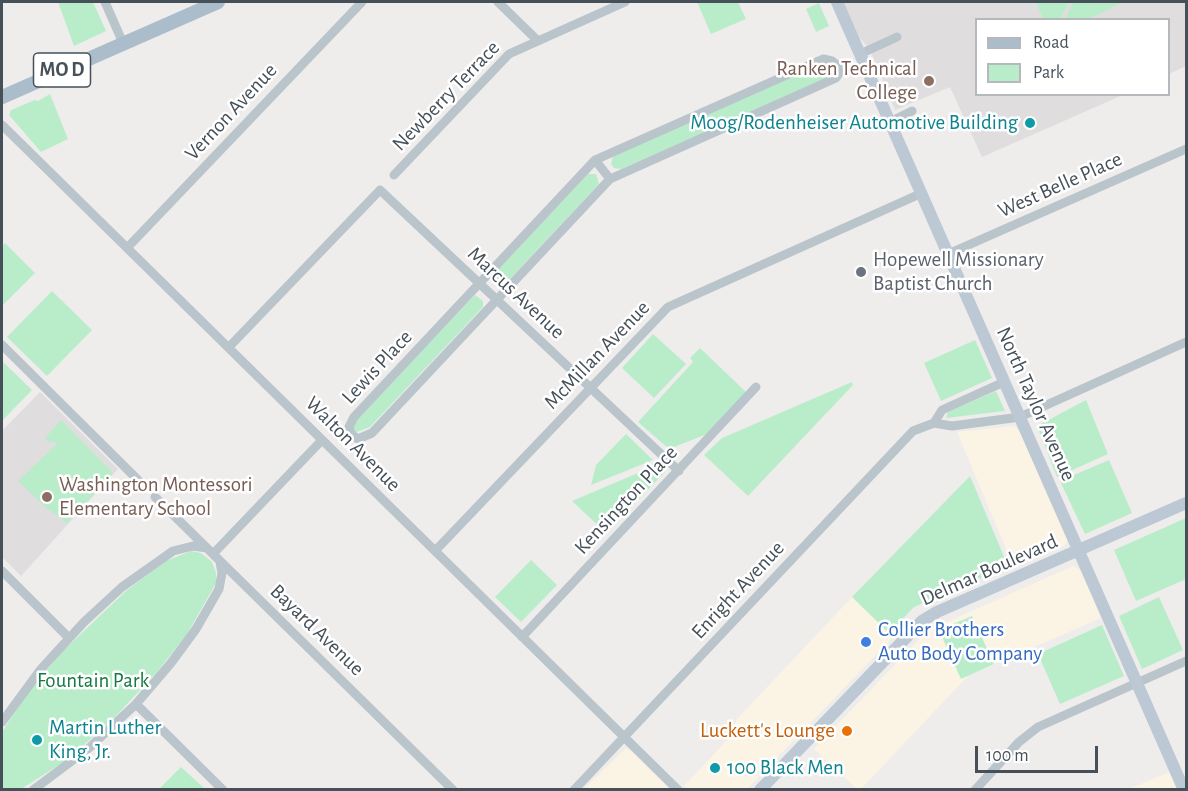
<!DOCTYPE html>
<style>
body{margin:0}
#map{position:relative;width:1188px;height:791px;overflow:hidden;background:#efecec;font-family:"Alegreya Sans",sans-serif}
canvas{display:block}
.frame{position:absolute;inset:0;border:3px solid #455059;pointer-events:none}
.legend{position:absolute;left:975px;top:18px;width:195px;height:78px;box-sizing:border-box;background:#fff;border:2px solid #b5b9bd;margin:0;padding:8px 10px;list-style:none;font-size:18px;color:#455059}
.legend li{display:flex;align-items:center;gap:12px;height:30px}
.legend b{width:30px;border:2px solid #b5b9bd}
.scale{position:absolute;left:975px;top:746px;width:123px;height:27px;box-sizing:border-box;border:3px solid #455059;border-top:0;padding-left:8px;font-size:18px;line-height:21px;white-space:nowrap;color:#455059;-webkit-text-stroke:4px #fff;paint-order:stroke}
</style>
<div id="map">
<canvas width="1188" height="791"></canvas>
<div class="frame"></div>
<ul class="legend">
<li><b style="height:8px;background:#abbdcb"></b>Road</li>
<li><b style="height:16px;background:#b9edca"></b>Park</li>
</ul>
<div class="scale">100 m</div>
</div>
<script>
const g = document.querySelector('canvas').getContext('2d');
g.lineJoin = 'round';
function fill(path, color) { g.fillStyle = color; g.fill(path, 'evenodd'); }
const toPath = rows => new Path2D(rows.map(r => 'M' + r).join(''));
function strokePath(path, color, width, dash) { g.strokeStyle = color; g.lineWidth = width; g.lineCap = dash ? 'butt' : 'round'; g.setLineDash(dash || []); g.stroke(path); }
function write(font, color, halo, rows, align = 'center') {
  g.font = font + ' "Alegreya Sans",sans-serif'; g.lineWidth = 5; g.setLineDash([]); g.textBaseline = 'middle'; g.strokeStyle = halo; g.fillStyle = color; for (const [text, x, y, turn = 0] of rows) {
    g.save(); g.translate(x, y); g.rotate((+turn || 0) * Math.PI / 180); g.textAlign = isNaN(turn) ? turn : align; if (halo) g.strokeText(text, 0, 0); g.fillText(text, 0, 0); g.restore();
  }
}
fill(toPath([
 [1014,426,1021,432,1068,540,1064,546,1014,568,957,432],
 [1073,566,1081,570,1101,618,969,675,861,789,857,789,814,749,927,631],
 [852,597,893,637,747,789,687,789,684,786,727,740,737,719],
 [626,748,631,751,669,789,584,789],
 [1169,772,1177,789,1129,789]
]), '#fbf3e3');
fill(toPath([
 [837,2,1186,2,1186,66,1169,74,1168,20,976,20,976,94,1123,95,982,157,950,87,895,110,870,50,845,20],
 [40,392,118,469,21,576,2,557,2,431]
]), '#e0ddde');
fill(toPath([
 [58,2,93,2,106,31,74,46],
 [697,2,738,2,746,19,711,34],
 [1036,2,1069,2,1060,20,1043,19],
 [1073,2,1120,2,1121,3,1089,19,1065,19],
 [819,3,829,26,816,32,806,9],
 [822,64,833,67,826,79,621,169,614,168,611,164,613,156],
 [50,94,68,139,41,152,9,115,11,110,35,100,38,101],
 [588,174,596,174,599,184,505,284,498,286,492,276],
 [5,243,35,273,2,306,2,247],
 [52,291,92,330,47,376,7,337],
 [475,295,483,301,483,307,370,427,354,433,354,422],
 [653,334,686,364,654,398,622,368],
 [975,340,992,378,941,401,924,363],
 [700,348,746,392,707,434,669,449,638,422,693,362,690,358],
 [2,361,32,390,2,421],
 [852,382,853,385,748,496,704,455,722,438],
 [996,391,1005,411,946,418,948,412],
 [1086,400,1108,454,1057,477,1037,426],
 [61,420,113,473,67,523,44,506,18,481,58,443,47,441,45,438],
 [626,434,653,460,591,485,596,465],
 [1109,460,1132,513,1085,534,1060,481],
 [659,464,665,472,606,533,572,501],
 [970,476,1008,566,914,607,889,633,852,597],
 [1186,518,1186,579,1136,601,1114,550],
 [191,551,201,553,212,562,216,573,216,583,187,634,157,672,114,718,67,760,21,789,2,788,2,732,31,688,64,650,127,590,166,561],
 [531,560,557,585,521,622,495,597],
 [1159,597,1183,650,1142,669,1119,616],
 [972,616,994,664,961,679,939,630],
 [1102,625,1124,676,1060,704,1038,654],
 [181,767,205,789,159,789]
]), '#b9edca');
strokePath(toPath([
 [105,2,123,43],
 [498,2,537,40],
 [860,54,897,37],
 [823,59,832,61,838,66,839,73,836,78,610,179,372,433,358,439,351,434,349,427,354,417,595,160,823,59],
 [890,122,912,111],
 [2,125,678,790],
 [595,160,610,179],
 [394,175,509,54,625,2],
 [127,248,362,2],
 [948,254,1186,149],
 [2,345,144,486],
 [229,347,380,190,679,471],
 [934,423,952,426,1020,417,1186,342],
 [155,497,453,790],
 [435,551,668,307,922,193],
 [213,554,322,440],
 [2,571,69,638],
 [522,637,756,387],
 [136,704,223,790],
 [2,722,41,669,84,622,122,587,173,551,193,546,207,548],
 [33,790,89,748,136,704,171,663,196,629,219,589,222,573,220,562],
 [574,790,913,431,934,423,942,410,1004,382],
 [975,790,1019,742,1038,727,1186,661]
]), '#bac4cb', 9);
strokePath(toPath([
 [837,2,1184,790],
 [760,790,922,621,937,612,1186,503]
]), '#bcc8d3', 12);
strokePath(toPath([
 [2,97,218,2]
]), '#abbdcb', 14);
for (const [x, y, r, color] of [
 [929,81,6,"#8d6e63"],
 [1030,123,6,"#0f9aa8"],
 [861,272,6,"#6b7280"],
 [47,497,6,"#8d6e63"],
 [866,642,6,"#3f7fe0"],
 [847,731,6,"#e8710a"],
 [37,740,6,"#0f9aa8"],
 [715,768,6,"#0f9aa8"]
]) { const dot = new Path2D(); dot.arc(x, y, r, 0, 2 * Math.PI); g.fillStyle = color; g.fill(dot); strokePath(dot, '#fff', 2); }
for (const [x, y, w] of [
 [62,70,57]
]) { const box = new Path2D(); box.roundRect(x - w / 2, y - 17, w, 34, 4.5); g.fillStyle = '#fff'; g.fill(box); strokePath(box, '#455059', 1.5); }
write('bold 20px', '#455059', null, [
 ["MO D",62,70]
]);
write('21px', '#785e54', '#fff', [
 ["Ranken Technical",917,69],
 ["College",917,93],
 ["Washington Montessori",59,485,"left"],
 ["Elementary School",59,509,"left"]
], 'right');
write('21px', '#455059', '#fff', [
 ["Newberry Terrace",446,96,-46],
 ["Vernon Avenue",231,112,-47],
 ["West Belle Place",1060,185,-24],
 ["Marcus Avenue",516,293,43],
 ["McMillan Avenue",597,355,-46],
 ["Lewis Place",377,367,-47],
 ["North Taylor Avenue",1036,404,66],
 ["Walton Avenue",353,444,45],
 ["Kensington Place",626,500,-47],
 ["Delmar Boulevard",989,570,-24],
 ["Enright Avenue",738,590,-47],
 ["Bayard Avenue",317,630,44]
]);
write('21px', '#0d838f', '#fff', [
 ["Moog/Rodenheiser Automotive Building",1018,123,"right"],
 ["Martin Luther",49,728],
 ["King, Jr.",49,752],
 ["100 Black Men",727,768]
], 'left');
write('21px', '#5b616d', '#fff', [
 ["Hopewell Missionary",873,260],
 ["Baptist Church",873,284]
], 'left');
write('21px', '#366cbe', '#fff', [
 ["Collier Brothers",878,630],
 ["Auto Body Company",878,654]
], 'left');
write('21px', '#177842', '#fff', [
 ["Fountain Park",93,681]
]);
write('21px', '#c56008', '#fff', [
 ["Luckett's Lounge",835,731]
], 'right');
</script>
